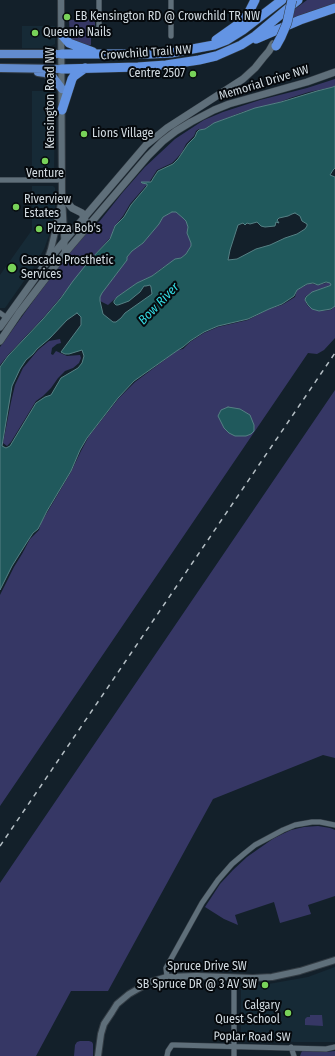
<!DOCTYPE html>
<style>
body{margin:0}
canvas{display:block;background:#13202a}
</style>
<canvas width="335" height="1056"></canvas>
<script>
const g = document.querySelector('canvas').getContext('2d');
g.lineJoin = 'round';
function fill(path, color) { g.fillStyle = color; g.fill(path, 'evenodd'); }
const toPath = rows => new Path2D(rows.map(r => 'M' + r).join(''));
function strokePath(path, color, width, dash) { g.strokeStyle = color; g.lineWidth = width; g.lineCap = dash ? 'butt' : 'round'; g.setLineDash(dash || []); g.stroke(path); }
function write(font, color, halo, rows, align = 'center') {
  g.font = font + ' "Fira Sans Condensed",sans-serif'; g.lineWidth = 4; g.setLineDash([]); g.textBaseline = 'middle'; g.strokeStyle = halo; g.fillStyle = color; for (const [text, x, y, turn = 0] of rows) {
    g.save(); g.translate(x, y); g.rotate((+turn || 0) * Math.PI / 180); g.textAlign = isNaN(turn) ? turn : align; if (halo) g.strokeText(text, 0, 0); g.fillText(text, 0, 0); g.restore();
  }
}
fill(toPath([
 [22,26,55,26,55,44,47,48,22,48],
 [32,91,55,91,54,173,32,173],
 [32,186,53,186,55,188,55,209,52,227,44,249,33,268,5,308,0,308,0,275,32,230],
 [335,967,335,1042,297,1042,241,1040,241,986,263,985,308,977]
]), '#162a36');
fill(toPath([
 [307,0,335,0,335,6,290,23,291,12],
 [95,19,95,28,91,33,91,45,80,46,70,38,69,20],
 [335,79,335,85,333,87,309,92,290,98,280,102,242,112,210,125,205,129,199,129,196,131,194,136,186,144,182,152,177,158,172,163,157,170,150,181,130,204,123,216,114,227,112,235,109,239,89,261,61,297,43,318,8,355,0,365,0,347,62,261,92,226,99,222,123,192,145,167,175,139,204,120,223,112,260,100,307,88],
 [172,212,176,212,183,218,186,221,188,226,187,233,191,243,191,246,186,254,181,258,173,261,162,268,152,276,137,283,117,297,108,305,100,301,100,297,102,293,127,260,127,257,132,251,143,243,159,224,163,217],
 [326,283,330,283,331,285,312,292,305,297,305,300,307,305,312,309,319,311,331,310,335,306,335,338,324,350,317,354,308,353,0,806,0,595,14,567,22,554,30,539,39,530,41,523,71,472,81,451,89,436,119,398,135,382,178,350,183,349,190,342,204,333,218,327,248,320,269,309,282,305,295,297,297,290,308,284,313,284,318,285],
 [60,339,61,343,57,344,52,348,51,354,53,355,56,351,67,356,80,355,81,358,79,363,73,368,65,371,58,378,51,388,43,396,36,401,11,442,7,446,3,443,11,402,15,385,23,368,38,350,49,341],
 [335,390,335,758,323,755,213,799,108,991,71,991,36,1056,0,1056,0,883],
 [318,826,330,828,335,830,335,896,308,905,311,914,280,923,274,902,235,915,238,925,224,919,205,907,220,884,233,870,247,857,274,838,291,830,304,827],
 [310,1015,322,1015,323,1026,305,1025,305,1019,307,1017,310,1017],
 [80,1041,89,1041,92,1042,93,1044,93,1056,74,1056,75,1045,77,1042],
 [303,1050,324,1052,335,1051,335,1056,300,1056,301,1053]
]), '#363765');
const water = toPath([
 [335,86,335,168,333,170,330,175,335,177,335,306,331,309,319,311,312,309,308,305,305,300,306,297,312,292,329,286,331,285,330,283,326,282,318,285,313,283,307,284,297,290,294,296,282,304,269,309,248,319,218,326,204,332,190,341,183,347,178,350,134,381,118,398,87,438,80,450,71,471,47,511,38,529,33,533,29,539,12,566,0,590,0,367,8,356,43,319,61,298,73,281,89,261,110,239,115,226,124,217,131,205,147,186,147,184,142,183,141,182,151,182,154,177,158,171,173,164,178,159,188,144,195,137,197,132,199,130,205,129,214,123,255,108,281,102,317,91,333,87,335,86],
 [172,212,176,212,183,218,186,221,188,227,187,233,191,243,191,246,186,254,181,258,175,259,152,276,137,283,117,297,114,301,114,303,116,305,118,305,129,301,135,296,140,292,144,286,146,286,150,285,151,287,152,294,125,313,121,318,116,322,113,322,103,314,100,301,100,297,102,293,127,260,127,257,132,251,143,243,159,224,163,217,172,212],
 [295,213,300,216,302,221,307,224,307,226,305,229,297,234,285,238,270,245,256,249,237,259,228,260,230,250,238,225,243,223,245,225,247,223,250,224,257,222,261,226,265,227,275,226,276,222,279,223,277,220,279,218,288,216,292,214,295,213],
 [77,313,81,317,81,325,61,352,65,354,69,354,82,350,84,356,82,363,78,368,61,378,51,395,45,397,36,403,10,446,6,448,2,446,12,386,20,369,26,360,33,354,37,349,50,338,67,320,77,313],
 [228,407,240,409,250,415,254,425,254,431,251,434,246,436,235,436,229,433,224,428,218,416,221,410,228,407]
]);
fill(water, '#20595c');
strokePath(water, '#558084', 1);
const minor = toPath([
 [171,0,171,36],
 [96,33,99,28,99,0],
 [0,180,62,180],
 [0,313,7,318],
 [167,977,166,968,202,903,218,880,232,864,245,853,255,845,283,830,295,825,312,822,320,822,335,825],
 [234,978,234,1056],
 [291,1047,294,1056],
 [167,1056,168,1051,172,1045,175,1045,326,1049,335,1047]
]);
const tertiary = toPath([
 [61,0,62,196,65,253],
 [47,261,51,249,55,232,61,204],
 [98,1056,101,1034,104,1024,112,1012,117,1004,129,994,150,982,167,977,197,976,253,978,272,977,300,971,335,960]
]);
const secondary = toPath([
 [62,196,72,208,82,213,85,220],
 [0,327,46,263,65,240,146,145,167,128,243,79,255,68,263,58,269,51,273,44],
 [0,341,19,313,65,253,148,156,163,141,176,131,191,122,214,110,229,104,307,82,335,72]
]);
const trunk = toPath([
 [0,54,62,54],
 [0,68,62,69],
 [38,72,45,73,53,77,62,89]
]);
const motorway = toPath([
 [62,35,69,43,93,52],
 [256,39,300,20,335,8],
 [216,40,240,23,248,14,255,0],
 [62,54,150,54,171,53,214,45,227,40,243,30,282,0],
 [62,69,138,67,166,65,199,60,216,56,241,45,255,36,298,0],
 [62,110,72,79,74,76,85,68]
]);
strokePath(minor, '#333c44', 6);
strokePath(tertiary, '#333c44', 8);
strokePath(secondary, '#333c44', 8);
strokePath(trunk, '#333c44', 10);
strokePath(motorway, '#333c44', 10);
strokePath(minor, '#5f6f7a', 5);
strokePath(tertiary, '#5f6f7a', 6);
strokePath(secondary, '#5f6f7a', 7);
strokePath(trunk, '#628ccf', 8);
strokePath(motorway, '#6394e4', 9);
strokePath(toPath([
 [0,846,335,353]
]), '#b4bec4', 1.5, [5, 5]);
const motorwayBridge = toPath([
 [276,46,281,37,287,23,292,0]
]);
strokePath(motorwayBridge, '#333c44', 10, []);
strokePath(motorwayBridge, '#6394e4', 9);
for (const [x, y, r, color] of [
 [67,17,4,"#78d259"],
 [35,33,4,"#78d259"],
 [193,74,4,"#78d259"],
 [84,134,4,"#78d259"],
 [45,161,4,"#78d259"],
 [16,207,4,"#78d259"],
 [39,229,4,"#78d259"],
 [12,268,5,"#78d259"],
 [265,985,4,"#78d259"],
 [288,1013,4,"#78d259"]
]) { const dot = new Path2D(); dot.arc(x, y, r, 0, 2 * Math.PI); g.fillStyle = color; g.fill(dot); strokePath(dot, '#05090d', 1.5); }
write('12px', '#d2dbe1', '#05090d', [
 ["EB Kensington RD @ Crowchild TR NW",75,17],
 ["Queenie Nails",43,33],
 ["Centre 2507",185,74,"right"],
 ["Lions Village",92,134],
 ["Venture",45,174,"center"],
 ["Riverview",24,200],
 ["Estates",24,214],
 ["Pizza Bob's",47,229],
 ["Cascade Prosthetic",21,261],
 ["Services",21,275],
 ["SB Spruce DR @ 3 AV SW",257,985,"right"],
 ["Calgary",280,1006,"right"],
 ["Quest School",280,1020,"right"]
], 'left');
write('12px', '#d2dbe1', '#05090d', [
 ["Crowchild Trail NW",146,53,-4],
 ["Memorial Drive NW",264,83,-17],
 ["Kensington Road NW",51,98,-90],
 ["Spruce Drive SW",207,967],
 ["Poplar Road SW",252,1037,1]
]);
write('italic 13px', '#33d9e0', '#05090d', [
 ["Bow River",159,304,-46]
]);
</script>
